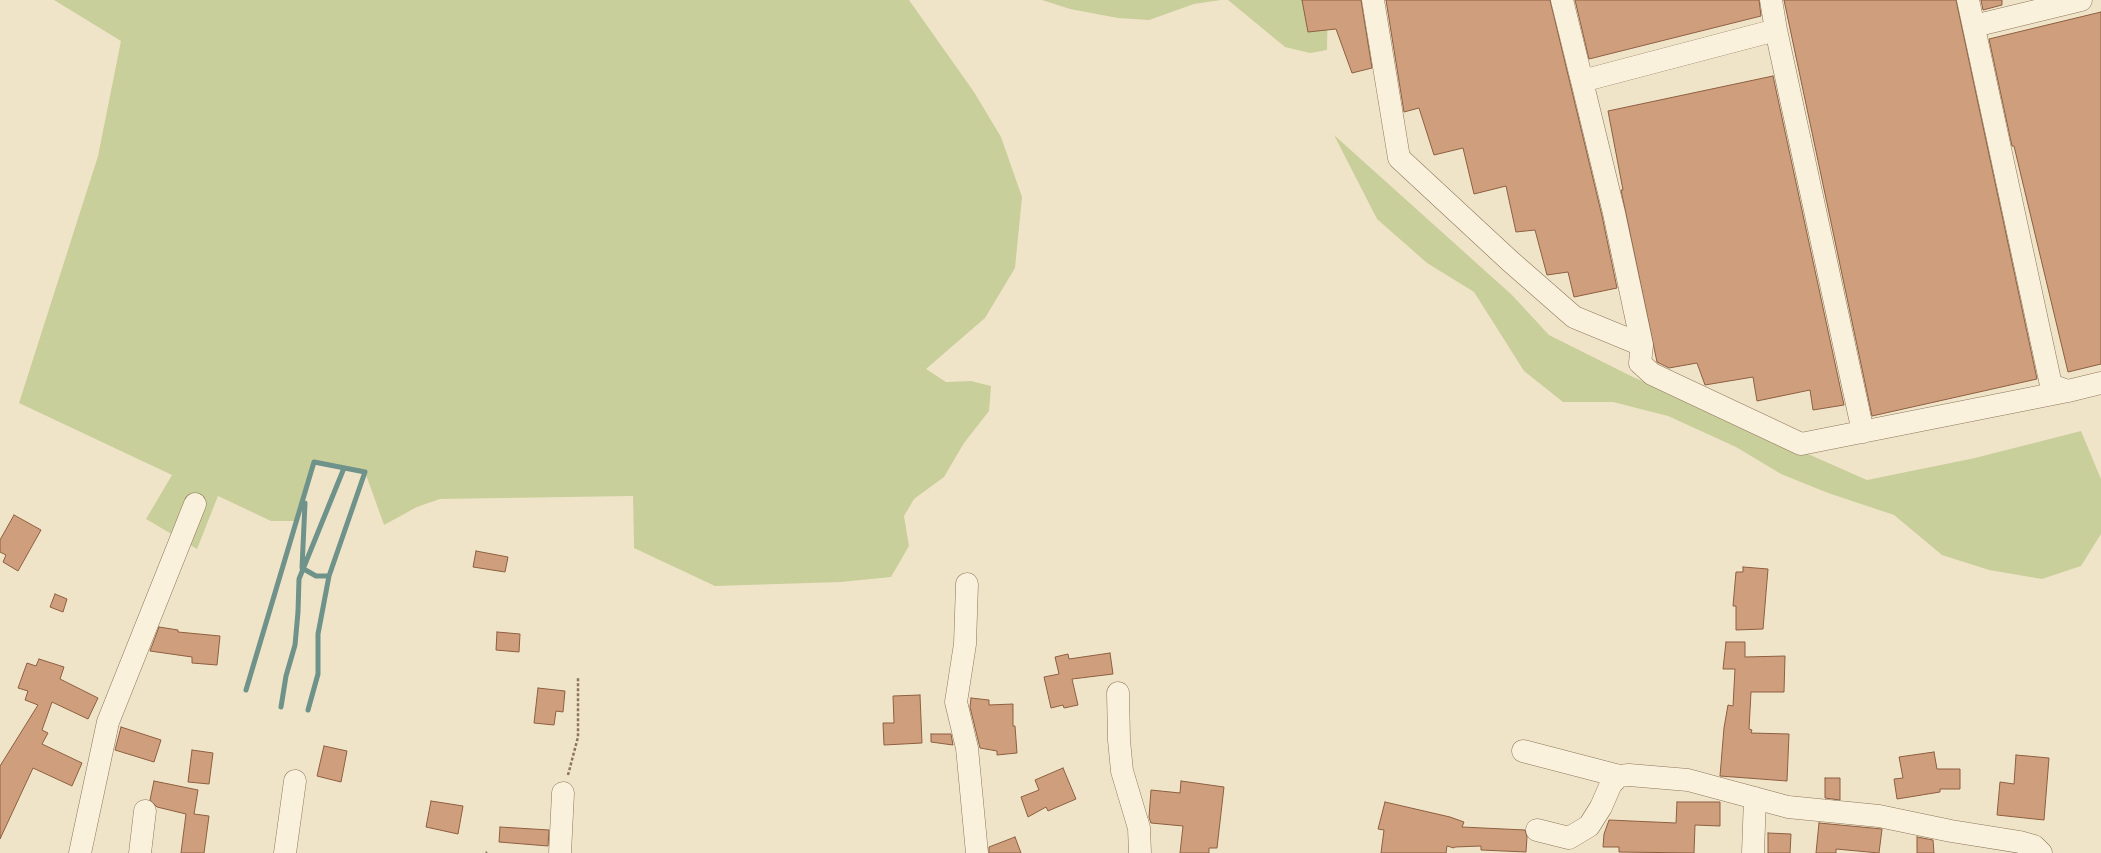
<!DOCTYPE html>
<style>
body{margin:0}
canvas{display:block;background:#f0e4c8}
</style>
<canvas width="2101" height="853"></canvas>
<script>
const g = document.querySelector('canvas').getContext('2d');
g.lineJoin = 'round';
function fill(path, color) { g.fillStyle = color; g.fill(path, 'evenodd'); }
const toPath = rows => new Path2D(rows.map(r => 'M' + r).join(''));
function strokePath(path, color, width, dash) { g.strokeStyle = color; g.lineWidth = width; g.lineCap = dash ? 'butt' : 'round'; g.setLineDash(dash || []); g.stroke(path); }
fill(toPath([
 [54,0,909,0,974,92,1001,137,1022,197,1015,268,985,318,926,369,946,382,971,381,991,386,989,411,964,443,944,477,914,499,904,516,909,546,891,577,841,582,715,586,634,548,633,496,440,499,417,507,384,525,365,472,315,462,297,521,271,521,218,496,197,549,146,519,172,475,19,403,98,156,121,41],
 [1042,0,1221,0,1194,4,1149,20,1118,18,1070,9],
 [1228,0,1328,0,1327,50,1310,53,1285,47],
 [1334,135,1512,295,1549,335,1633,377,1867,480,1975,458,2081,431,2101,479,2101,534,2081,566,2042,579,1989,570,1942,555,1894,515,1828,493,1781,474,1736,447,1668,416,1613,402,1563,402,1524,371,1474,292,1427,263,1377,219]
]), '#c9cf9b');
strokePath(toPath([
 [305,503,302,568,316,576,329,576],
 [246,690,314,462,365,472,329,576,318,634,318,674,308,710],
 [281,707,286,676,295,645,298,612,299,579,344,468]
]), '#6f938a', 5);
const building = toPath([
 [1302,0,1361,0,1372,68,1352,73,1336,29,1308,32,1302,0],
 [1386,0,1550,0,1602,216,1617,288,1574,297,1568,272,1547,275,1535,230,1516,232,1506,186,1474,194,1463,148,1434,155,1419,108,1404,112,1386,0],
 [1575,0,1759,0,1761,16,1589,59,1575,0],
 [1784,0,1956,0,2037,379,1872,416,1784,0],
 [1981,0,2002,0,2002,5,1983,10,1981,0],
 [2101,12,2101,364,2068,372,2014,146,2012,146,1989,39,2101,12],
 [1773,76,1844,405,1813,410,1810,390,1757,401,1753,377,1705,385,1697,363,1669,368,1657,362,1621,190,1623,190,1608,111,1773,76],
 [14,515,41,530,18,571,3,562,6,555,0,552,0,540,14,515],
 [476,551,508,557,505,572,473,567,476,551],
 [1743,567,1768,569,1763,629,1736,630,1736,606,1733,606,1736,572,1743,572,1743,567],
 [55,594,67,599,63,612,50,607,55,594],
 [159,627,178,630,178,632,220,636,217,665,192,663,192,657,150,651,159,627],
 [497,632,520,634,519,652,496,650,497,632],
 [1726,642,1745,642,1745,657,1785,656,1784,692,1751,692,1749,729,1752,730,1751,733,1789,734,1787,781,1720,776,1724,728,1728,705,1733,706,1735,669,1723,669,1726,642],
 [1110,653,1113,674,1072,679,1078,705,1064,708,1063,705,1051,708,1044,677,1059,674,1055,657,1068,654,1069,659,1110,653],
 [39,659,64,667,60,679,98,698,88,719,52,702,42,730,48,733,42,744,82,763,72,786,33,768,0,839,0,766,38,705,25,700,28,691,18,688,27,663,36,666,39,659],
 [538,688,565,691,563,712,556,711,554,725,534,723,538,688],
 [920,695,922,743,884,745,883,723,894,723,893,696,920,695],
 [971,698,989,700,989,705,1013,704,1013,726,1015,726,1017,753,997,755,997,751,980,748,970,707,971,698],
 [121,727,161,740,154,762,115,750,121,727],
 [931,734,951,734,953,745,931,742,931,734],
 [324,746,347,751,341,782,317,776,324,746],
 [192,750,213,753,209,784,188,782,192,750],
 [1934,752,1937,769,1960,769,1960,789,1940,789,1940,792,1897,799,1894,779,1903,778,1899,757,1934,752],
 [2016,755,2049,758,2044,820,1997,815,2000,782,2014,784,2016,755],
 [1063,768,1076,799,1048,811,1046,807,1028,817,1021,797,1039,790,1035,780,1063,768],
 [1825,778,1840,778,1840,800,1825,798,1825,778],
 [154,781,198,790,194,814,209,816,204,853,181,853,186,814,157,807,150,800,154,781],
 [1181,781,1224,787,1217,848,1209,848,1209,853,1180,853,1183,826,1151,823,1149,817,1151,790,1180,793,1181,781],
 [431,801,463,806,458,834,426,827,431,801],
 [1385,802,1450,817,1464,822,1462,827,1525,830,1527,837,1526,852,1481,850,1481,846,1455,847,1454,848,1447,846,1446,853,1381,853,1384,830,1378,829,1385,802],
 [1677,802,1720,802,1720,826,1695,825,1694,853,1619,852,1619,847,1603,847,1604,834,1609,820,1676,823,1677,802],
 [1819,823,1882,829,1879,853,1836,849,1836,853,1816,853,1819,823],
 [500,827,549,830,548,846,499,842,500,827],
 [1768,833,1791,834,1790,853,1768,853,1768,833],
 [1015,837,1021,853,989,853,989,847,1015,837],
 [1917,837,1933,840,1934,853,1917,853,1917,837]
]);
fill(building, '#cf9f7d');
strokePath(building, '#8d5f41', 1);
const minor = toPath([
 [1373,0,1399,158,1510,261,1574,317,1642,345,1640,363,1652,374,1801,444,2068,391],
 [1562,0,1582,81,1776,30,1771,0],
 [1968,0,2051,385,2068,391,2101,383],
 [1974,26,2081,0],
 [1776,30,1863,432],
 [1582,81,1614,213,1642,345],
 [967,584,965,644,956,702,967,748,977,853],
 [1118,693,1119,740,1122,771,1139,828,1140,853],
 [1523,751,1619,776],
 [1537,830,1569,838,1589,826,1601,807,1611,784,1619,776,1629,775,1688,780,1788,807,1879,816,1951,831,2020,842,2034,846,2041,853],
 [80,853,108,722,195,504],
 [140,853,145,811],
 [285,853,295,781],
 [560,853,563,793],
 [1753,853,1755,798]
]);
strokePath(minor, '#8d765c', 23);
strokePath(toPath([
 [568,775,578,737,578,678],
 [486,853,487,852]
]), '#8d765c', 2.5, [3, 2]);
strokePath(minor, '#faf1dc', 22);
</script>
